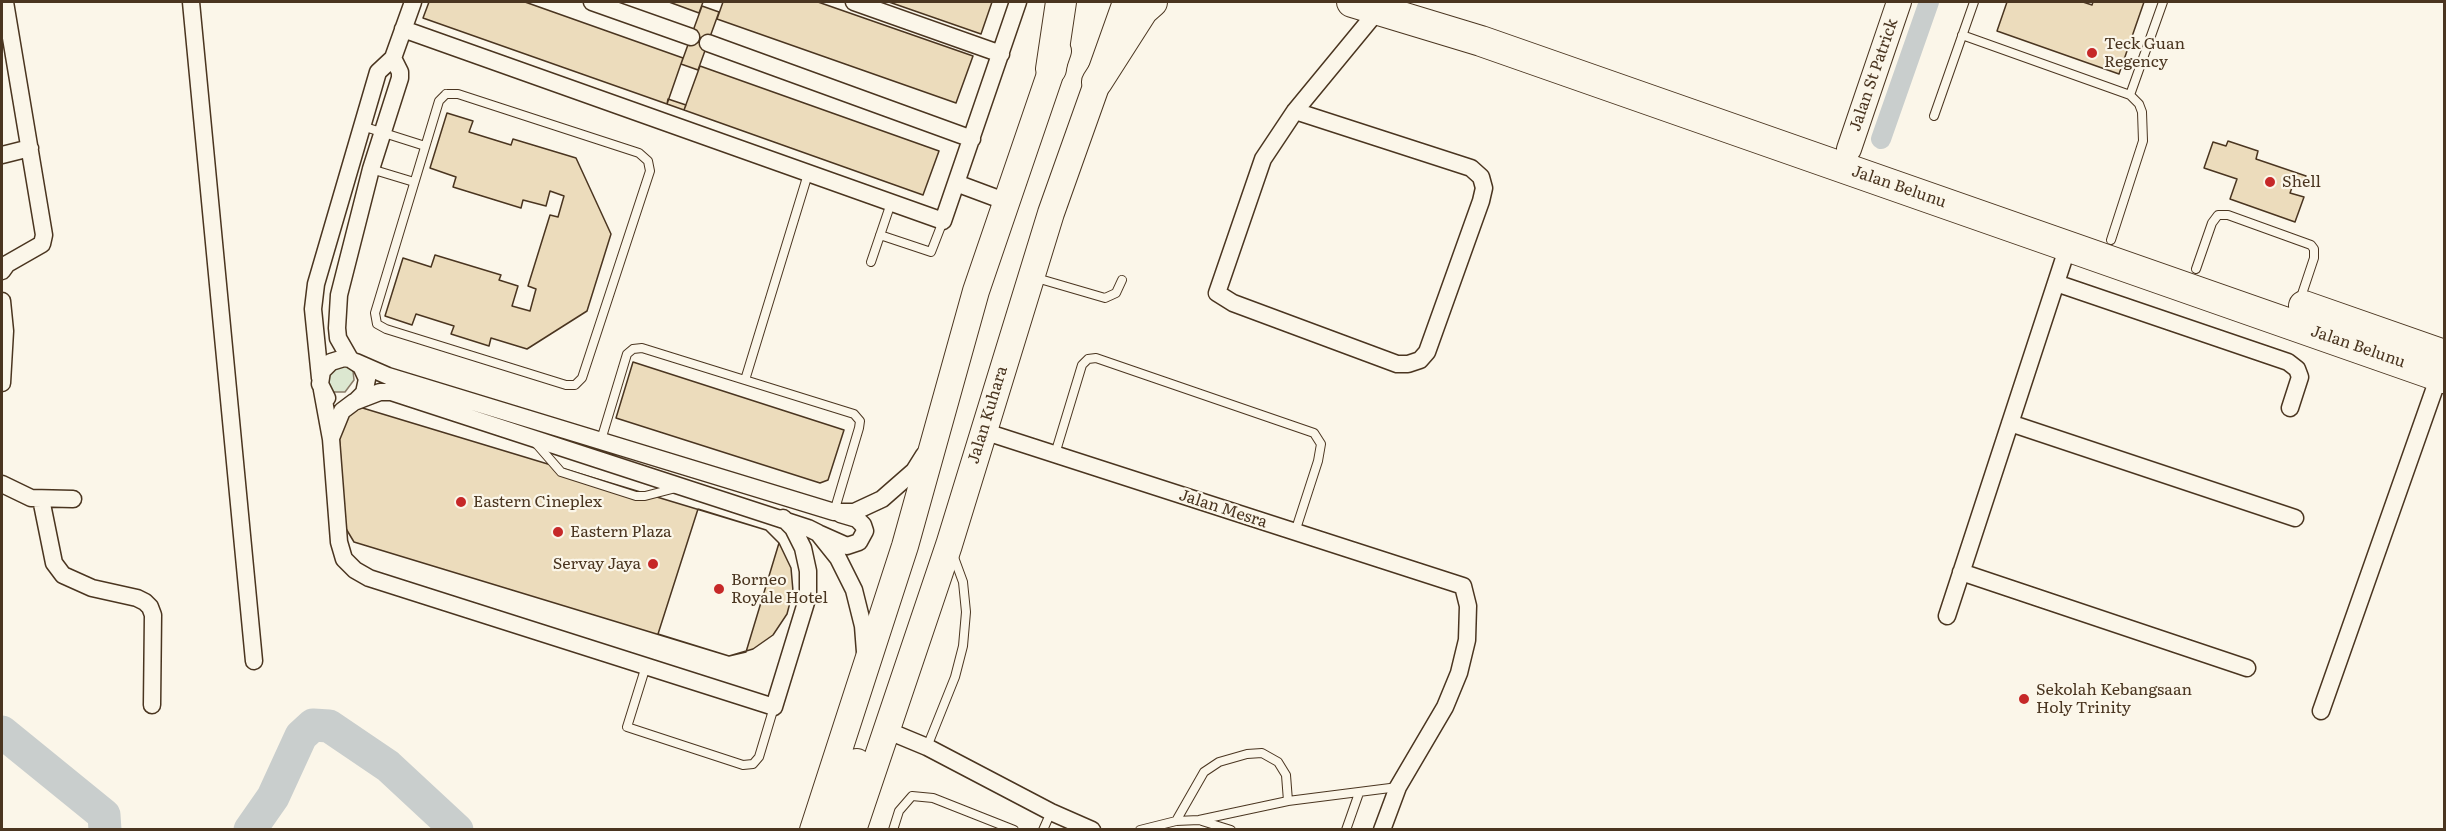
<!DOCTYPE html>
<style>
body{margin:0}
#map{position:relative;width:2446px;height:831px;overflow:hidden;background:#fbf6e9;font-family:Literata,serif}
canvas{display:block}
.frame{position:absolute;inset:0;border:3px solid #4a3520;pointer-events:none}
</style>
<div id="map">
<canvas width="2446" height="831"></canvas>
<div class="frame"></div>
</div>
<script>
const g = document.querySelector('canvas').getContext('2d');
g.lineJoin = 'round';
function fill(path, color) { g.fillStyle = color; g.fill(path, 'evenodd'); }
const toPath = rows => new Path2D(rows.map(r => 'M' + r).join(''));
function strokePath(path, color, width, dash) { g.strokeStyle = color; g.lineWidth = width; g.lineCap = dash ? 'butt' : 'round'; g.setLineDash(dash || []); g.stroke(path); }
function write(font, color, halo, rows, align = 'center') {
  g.font = font + ' Literata,serif'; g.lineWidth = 4.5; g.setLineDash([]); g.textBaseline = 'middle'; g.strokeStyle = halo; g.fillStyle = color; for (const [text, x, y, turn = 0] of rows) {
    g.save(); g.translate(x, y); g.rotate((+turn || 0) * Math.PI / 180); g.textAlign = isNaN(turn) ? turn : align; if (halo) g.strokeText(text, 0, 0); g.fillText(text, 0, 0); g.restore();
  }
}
const green = toPath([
 [342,362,353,371,354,380,345,392,334,392,330,390,325,370,342,362]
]);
fill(green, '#dce7d0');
strokePath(green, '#887966', 1.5);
strokePath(toPath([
 [1881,139,1929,2]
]), '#c9cecd', 20);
strokePath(toPath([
 [2,732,104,815,105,830],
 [250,830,273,797,301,736,313,725,329,726,388,766,457,830]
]), '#c9cecd', 33);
const building = toPath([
 [429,2,525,2,683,58,667,104,423,18,429,2],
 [669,2,703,2,699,13,669,2],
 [723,2,818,2,973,56,956,103,717,19,723,2],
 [889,2,992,2,981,34,889,2],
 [2007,2,2083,2,2092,5,2093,2,2144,2,2119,74,1997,31,2007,2],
 [702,6,719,12,698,70,681,64,702,6],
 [700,66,939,151,923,195,684,110,700,66],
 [668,99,686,105,684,110,667,104,668,99],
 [447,113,473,121,469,132,511,145,513,139,576,158,611,234,587,311,527,349,491,338,489,346,451,334,454,326,416,314,412,325,385,316,403,258,431,267,435,255,501,275,499,280,518,286,512,306,530,311,536,289,528,286,550,215,558,217,564,196,550,191,546,206,523,200,521,208,453,187,456,177,430,168,447,113],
 [2228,141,2258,151,2256,159,2306,176,2302,188,2293,185,2290,193,2304,197,2295,222,2230,199,2237,179,2204,168,2213,142,2226,146,2228,141],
 [633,362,844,430,828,480,820,483,616,418,633,362],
 [356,406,766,530,779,543,791,568,793,591,787,614,773,635,753,649,729,656,354,542,345,527,339,433,348,410,356,406],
 [698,509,766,530,779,543,746,652,729,656,658,634,698,509]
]);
fill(building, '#ecdcbc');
strokePath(building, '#4a3520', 1.5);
const lane = toPath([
 [1962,35,2130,95,2139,104,2142,112,2143,141,2111,240],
 [446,94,458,94,639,153,648,161,650,171,582,378,575,385,566,385,386,329,377,324,375,313,439,101,446,94],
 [2130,95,2163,2],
 [1934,116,1974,2],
 [362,126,425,146],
 [371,169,414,182],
 [880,235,931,252,943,221],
 [871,262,891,203],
 [2196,269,2212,223,2218,215,2228,215,2311,245,2314,249,2314,258,2300,300],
 [1033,277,1105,298,1116,293,1122,280],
 [745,380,808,174],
 [601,440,627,354,633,349,642,348,854,414,860,421,859,428,834,512],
 [534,441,561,472,636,496,645,496,676,488],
 [1055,454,1082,365,1088,359,1096,358,1314,433,1321,444,1318,461,1295,532],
 [646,666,627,727,743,765,753,764,759,757,774,707],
 [927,747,955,677,963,646,966,612,963,582,952,552],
 [1176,821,1204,772,1219,762,1247,754,1262,753,1278,762,1286,775,1288,801],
 [1202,821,1231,830],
 [893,830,899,811,912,796,933,798,1014,830],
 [1043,830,1051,812],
 [1140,830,1176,821,1199,820,1288,801,1398,787],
 [1346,830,1359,793]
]);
const street = toPath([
 [191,2,254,661],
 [592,2,691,37],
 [854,2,1001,54],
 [403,29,943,221,1018,2],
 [708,43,972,139],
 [1295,111,1471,168,1481,177,1484,188,1481,201,1427,352,1420,360,1408,364,1397,364,1233,303,1217,293,1263,159,1295,111,1379,9],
 [2,155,30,148],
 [956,183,1007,202],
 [2,271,7,264,42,244,44,235,5,2],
 [2056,283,2288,362,2297,369,2300,377,2290,408],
 [2,301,5,331,2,383],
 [356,362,388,376,834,512,854,512,882,499,914,471,924,455],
 [320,378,313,309,316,284,378,72,393,58,413,2],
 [322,390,331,439,339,542,344,559,355,570,369,578,774,707,808,596,808,571,803,548,793,528,783,518],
 [327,398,320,384,322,371,331,362,344,358,350,359],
 [356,401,364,393,367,379,361,366,350,359,338,338,337,328,339,295,371,169,400,78,400,72,393,58],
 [2010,423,2295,518],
 [983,431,1463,586,1468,606,1467,640,1459,673,1445,707,1398,787,1382,830],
 [331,438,342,411,354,402,380,392,391,392,808,528,818,533,838,558,854,590,863,626,865,652],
 [2,484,31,498,73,499],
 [41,499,54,563,63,575,92,588,137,598,145,602,150,607,153,615,152,705],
 [820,534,847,546,859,542,865,531,863,525,857,519,840,514],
 [1961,572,2247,668],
 [1947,616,2068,246],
 [2321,711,2439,376],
 [886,730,927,747,1051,812,1092,830]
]);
const secondary = toPath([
 [1849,149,1899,2]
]);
const primary = toPath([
 [813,830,905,546,976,291,1058,51],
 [833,830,857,762],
 [853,830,949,545,1051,213,1126,2]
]);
const highway = toPath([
 [1352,2,1481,41,2444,378],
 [1051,69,1061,2],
 [1097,82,1143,10,1152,2],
 [2304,306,2444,355]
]);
strokePath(lane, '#4a3520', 10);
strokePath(street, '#4a3520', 19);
strokePath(secondary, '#4a3520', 26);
strokePath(primary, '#4a3520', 28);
strokePath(highway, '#4a3520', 32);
strokePath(lane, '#fbf6e9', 8);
strokePath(street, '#fbf6e9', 16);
strokePath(secondary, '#fbf6e9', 24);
strokePath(primary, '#fbf6e9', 26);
strokePath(highway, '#fbf6e9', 30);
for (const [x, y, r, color] of [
 [2092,53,6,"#c62828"],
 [2270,182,6,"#c62828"],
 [461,502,6,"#c62828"],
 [558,532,6,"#c62828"],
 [653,564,6,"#c62828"],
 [719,589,6,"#c62828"],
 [2024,699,6,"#c62828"]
]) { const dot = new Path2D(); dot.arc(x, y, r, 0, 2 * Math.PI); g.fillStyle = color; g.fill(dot); strokePath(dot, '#fbf6e9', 2); }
write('16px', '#4a3520', '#fbf6e9', [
 ["Teck Guan",2104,44],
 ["Regency",2104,62],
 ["Shell",2282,182],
 ["Eastern Cineplex",473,502],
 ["Eastern Plaza",570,532],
 ["Servay Jaya",641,564,"right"],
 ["Borneo",731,580],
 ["Royale Hotel",731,598],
 ["Sekolah Kebangsaan",2036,690],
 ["Holy Trinity",2036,708]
], 'left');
write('16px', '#4a3520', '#fbf6e9', [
 ["Jalan St Patrick",1874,75,-71],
 ["Jalan Belunu",1899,187,19],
 ["Jalan Belunu",2358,347,19],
 ["Jalan Kuhara",988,415,-73],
 ["Jalan Mesra",1223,509,18]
]);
</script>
